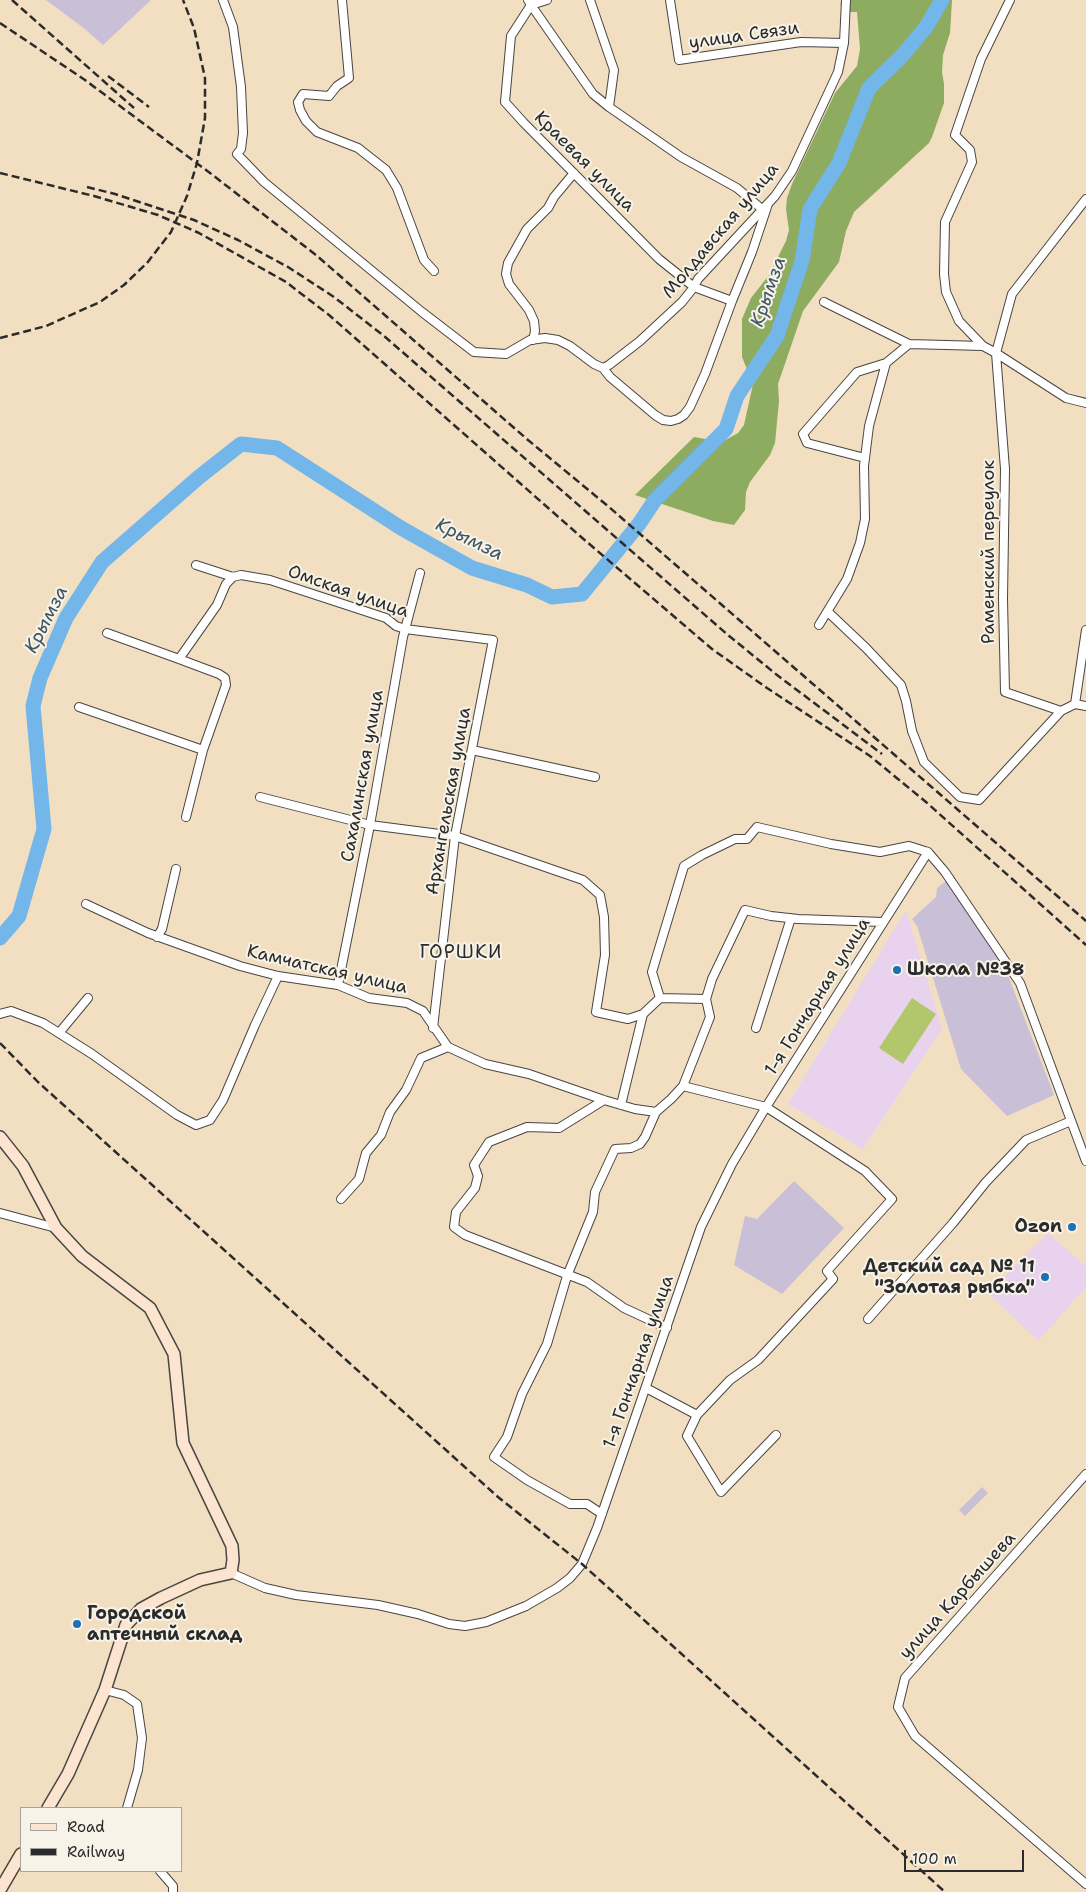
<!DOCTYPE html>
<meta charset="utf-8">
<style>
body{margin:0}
#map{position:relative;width:1086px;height:1892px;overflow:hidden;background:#f2dfc1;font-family:"Shantell Sans",sans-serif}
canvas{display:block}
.legend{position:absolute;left:20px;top:1807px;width:162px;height:65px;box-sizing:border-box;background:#f7f3e8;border:1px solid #a5a39c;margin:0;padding:6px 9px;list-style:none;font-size:15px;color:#2b2b2b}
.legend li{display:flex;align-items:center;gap:10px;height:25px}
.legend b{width:25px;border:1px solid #a5a39c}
.scale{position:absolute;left:904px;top:1850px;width:120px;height:22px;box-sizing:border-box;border:2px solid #2b2b2b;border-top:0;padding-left:6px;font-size:15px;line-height:18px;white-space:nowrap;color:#2b2b2b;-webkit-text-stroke:4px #f7f3e8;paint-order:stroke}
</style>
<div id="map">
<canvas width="1086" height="1892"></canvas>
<ul class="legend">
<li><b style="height:6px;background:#fde4d1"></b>Road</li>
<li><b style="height:6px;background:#2b2b2b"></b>Railway</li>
</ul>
<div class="scale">100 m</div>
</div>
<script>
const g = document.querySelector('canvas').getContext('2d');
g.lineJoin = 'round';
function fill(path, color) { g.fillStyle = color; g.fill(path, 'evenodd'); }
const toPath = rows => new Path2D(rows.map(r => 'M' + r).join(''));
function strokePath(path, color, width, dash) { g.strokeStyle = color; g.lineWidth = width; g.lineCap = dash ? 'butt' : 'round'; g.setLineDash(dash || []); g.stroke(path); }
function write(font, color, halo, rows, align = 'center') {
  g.font = font + ' "Shantell Sans",sans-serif'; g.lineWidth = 4; g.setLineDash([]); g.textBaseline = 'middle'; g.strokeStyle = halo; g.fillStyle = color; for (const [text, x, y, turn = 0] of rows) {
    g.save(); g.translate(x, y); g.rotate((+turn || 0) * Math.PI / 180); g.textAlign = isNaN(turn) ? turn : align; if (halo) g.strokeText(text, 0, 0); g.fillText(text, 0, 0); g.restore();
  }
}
fill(toPath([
 [906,910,942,1029,863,1149,788,1104],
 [1048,1233,1086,1267,1086,1287,1038,1341,988,1293]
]), '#e8d2ee');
fill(toPath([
 [46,0,151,0,103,45,85,29],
 [946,881,1004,965,1054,1095,1007,1116,961,1069,917,926,912,919,936,897,937,888],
 [794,1181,844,1228,782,1294,734,1265,745,1216,757,1219],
 [982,1487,988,1493,965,1516,959,1510]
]), '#c9bfd7');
fill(toPath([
 [912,998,936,1014,903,1064,879,1048]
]), '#b2c76b');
fill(toPath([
 [851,0,952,0,950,33,943,55,942,72,944,84,944,103,932,137,929,143,854,212,846,231,839,262,803,311,778,384,779,401,775,443,770,455,750,482,746,492,745,510,734,525,713,521,635,495,694,437,722,442,738,433,744,425,753,384,742,357,742,319,751,298,769,275,786,241,789,230,786,209,787,198,792,184,835,93,857,66,860,49,857,12,846,12,840,4]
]), '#8dac5f');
strokePath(toPath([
 [0,938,19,916,44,829,33,706,40,678,66,618,102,562,199,477,241,444,277,448,401,528,472,568,527,585,552,597,582,594,639,524,655,500,726,429,737,396,777,336,802,261,810,209,839,163,869,88,902,56,926,27,942,0]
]), '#73b6e9', 15);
const street = toPath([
 [223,0,233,27,241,87,243,133,241,149,237,154,264,182,422,312,474,352,506,354,530,340,545,338,558,340,570,346,594,364,603,368,610,377,655,415,663,420,671,421,678,419,684,415,690,407,705,374,732,301,752,252,768,204],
 [342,0,349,78,337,86,329,96,303,94,298,102,300,110,306,121,317,132,358,148,386,170,397,188,424,260,434,271],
 [528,0,531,5,511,36,505,102,524,123,659,259,694,287,732,301],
 [547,0,531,5,593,94,609,107],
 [590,0,614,70,609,107,681,157,737,188,763,210],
 [670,0,679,60,801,42,844,43],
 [824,302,909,344,983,346,996,353,1012,294,1086,199],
 [533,340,535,331,534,321,529,310,509,284,506,274,508,263,527,229,548,208,554,197,574,173],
 [983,346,959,321,946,292,944,274,945,222,972,162,970,150,955,135,981,59,1010,0],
 [996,353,1005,469,1003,599,1005,692,1061,711],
 [996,353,1066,398,1086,403],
 [603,368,609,365,640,341,682,302,694,287,698,279,775,196,792,171,838,72,844,43,846,0],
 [865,458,807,443,803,434,857,372,886,363],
 [196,565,233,577,241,575,270,580,386,618,396,626,405,629,493,640,455,836,433,1028],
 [828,612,866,648,901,685,906,701,912,731,924,762,960,797,979,800,1061,711,1075,704],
 [819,625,847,579,860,543,865,519,864,466,869,426,886,363,909,344],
 [107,633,179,659],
 [1075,704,1086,630],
 [1075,704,1086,706],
 [79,707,203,750],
 [472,750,595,777],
 [260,797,370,825,455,836,583,880,600,895,604,917,605,955,596,1012,628,1019,643,1014,660,998],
 [186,817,203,750,226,685,225,678,219,674,179,659,217,605,226,584,233,577],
 [928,852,945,872,1020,983,1086,1161],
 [86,904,148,933,240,966,278,976,338,985,369,998,407,1003,423,1011,448,1047,485,1064,529,1074,604,1100,635,1109,656,1112,671,1099,683,1086,710,1017,706,999,712,979,745,910,771,916,798,919,883,922],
 [157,937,162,929,176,869],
 [338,985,370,825,403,637,420,573],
 [660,998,652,972,684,866,702,855,735,839,747,839,757,827,831,844,880,852,909,846,928,852],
 [660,998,706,999],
 [0,1014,11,1011,43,1023,92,1054,177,1115,196,1125,210,1120,223,1100,255,1025,278,976],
 [756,1028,791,918],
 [59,1033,88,998],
 [683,1086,766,1107,865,1171,892,1199,827,1271,833,1279,758,1360,730,1380,697,1415,687,1436,721,1492,776,1435],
 [604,1100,559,1128,527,1127,489,1142,474,1165,478,1176,475,1188,456,1212,454,1227,465,1235,587,1282,624,1308,667,1328],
 [621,1105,643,1014],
 [341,1199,359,1179,366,1153,381,1135,390,1112,406,1090,421,1058,448,1047],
 [0,1213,56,1228],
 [868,1319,953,1223,986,1182,1026,1140,1071,1121],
 [646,1388,697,1415],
 [1086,1474,905,1678,898,1707,915,1736,1086,1884],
 [602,1514,587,1504,570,1504,527,1480,494,1457,507,1437,522,1394,547,1344,567,1276,593,1212,595,1192,615,1149,631,1148,640,1144,645,1137,656,1112],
 [231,1573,265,1588,296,1595,378,1605,418,1614,449,1624,465,1626,486,1622,526,1606,557,1588,570,1578,582,1564,597,1528,701,1227,732,1164,766,1107,928,852],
 [105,1690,124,1695,137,1704,142,1738,138,1770,127,1808],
 [160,1871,173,1886,173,1892]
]);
const secondary = toPath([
 [0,1137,23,1166,56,1228,82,1256,150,1308,174,1354,183,1443,232,1546,233,1560,231,1573,200,1580,161,1598,141,1609,126,1625,105,1690,68,1774,48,1808],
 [0,1890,21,1854]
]);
strokePath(street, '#494642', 10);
strokePath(secondary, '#494642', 14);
strokePath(street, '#fff', 8);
strokePath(secondary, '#fde4d1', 11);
strokePath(toPath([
 [12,0,134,108],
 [0,23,85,80,210,173,316,255,528,440,609,507,1086,921],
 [108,76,149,107],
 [0,173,94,196,158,215,199,233,286,282,329,315,580,536,712,649,767,688,870,756,926,802,1086,945],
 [87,187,115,194,194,220,238,240,288,267,334,297,384,336,728,635,777,675,882,754],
 [0,338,46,326,100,302,124,285,147,263,171,232,187,196,197,163,205,118,205,78,194,28,183,0],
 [0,1043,38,1082,498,1497,582,1564,945,1892]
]), '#2b2b2b', 2.5, [8, 4]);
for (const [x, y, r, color] of [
 [897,970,5,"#1f6fb2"],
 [1072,1227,5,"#1f6fb2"],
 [1045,1277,5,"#1f6fb2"],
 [77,1624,5,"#1f6fb2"]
]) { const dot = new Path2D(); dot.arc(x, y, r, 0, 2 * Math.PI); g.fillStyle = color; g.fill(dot); strokePath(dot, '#f7f3e8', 2); }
write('18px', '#2b2b2b', '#f7f3e8', [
 ["улица Связи",744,36,-8],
 ["Краевая улица",584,162,45],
 ["Молдавская улица",721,231,-50],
 ["Раменский переулок",989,552,-90],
 ["Омская улица",348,592,19],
 ["Сахалинская улица",363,776,-80],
 ["Архангельская улица",449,801,-80],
 ["Камчатская улица",327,970,13],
 ["1-я Гончарная улица",818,997,-58],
 ["1-я Гончарная улица",639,1362,-71],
 ["улица Карбышева",958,1596,-48]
]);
write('bold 18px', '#2b2b2b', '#f7f3e8', [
 ["Школа №38",907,970],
 ["Ozon",1062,1227,"right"],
 ["Детский сад № 11",1035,1267,"right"],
 ["\"Золотая рыбка\"",1035,1288,"right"],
 ["Городской",87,1614],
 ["аптечный склад",87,1635]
], 'left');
write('italic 19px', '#415564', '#f7f3e8', [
 ["Крымза",769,292,-71],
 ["Крымза",469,540,26],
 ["Крымза",47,620,-63]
]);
g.letterSpacing = '1px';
write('19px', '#2b2b2b', '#f7f3e8', [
 ["ГОРШКИ",461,953]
]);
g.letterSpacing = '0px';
</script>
